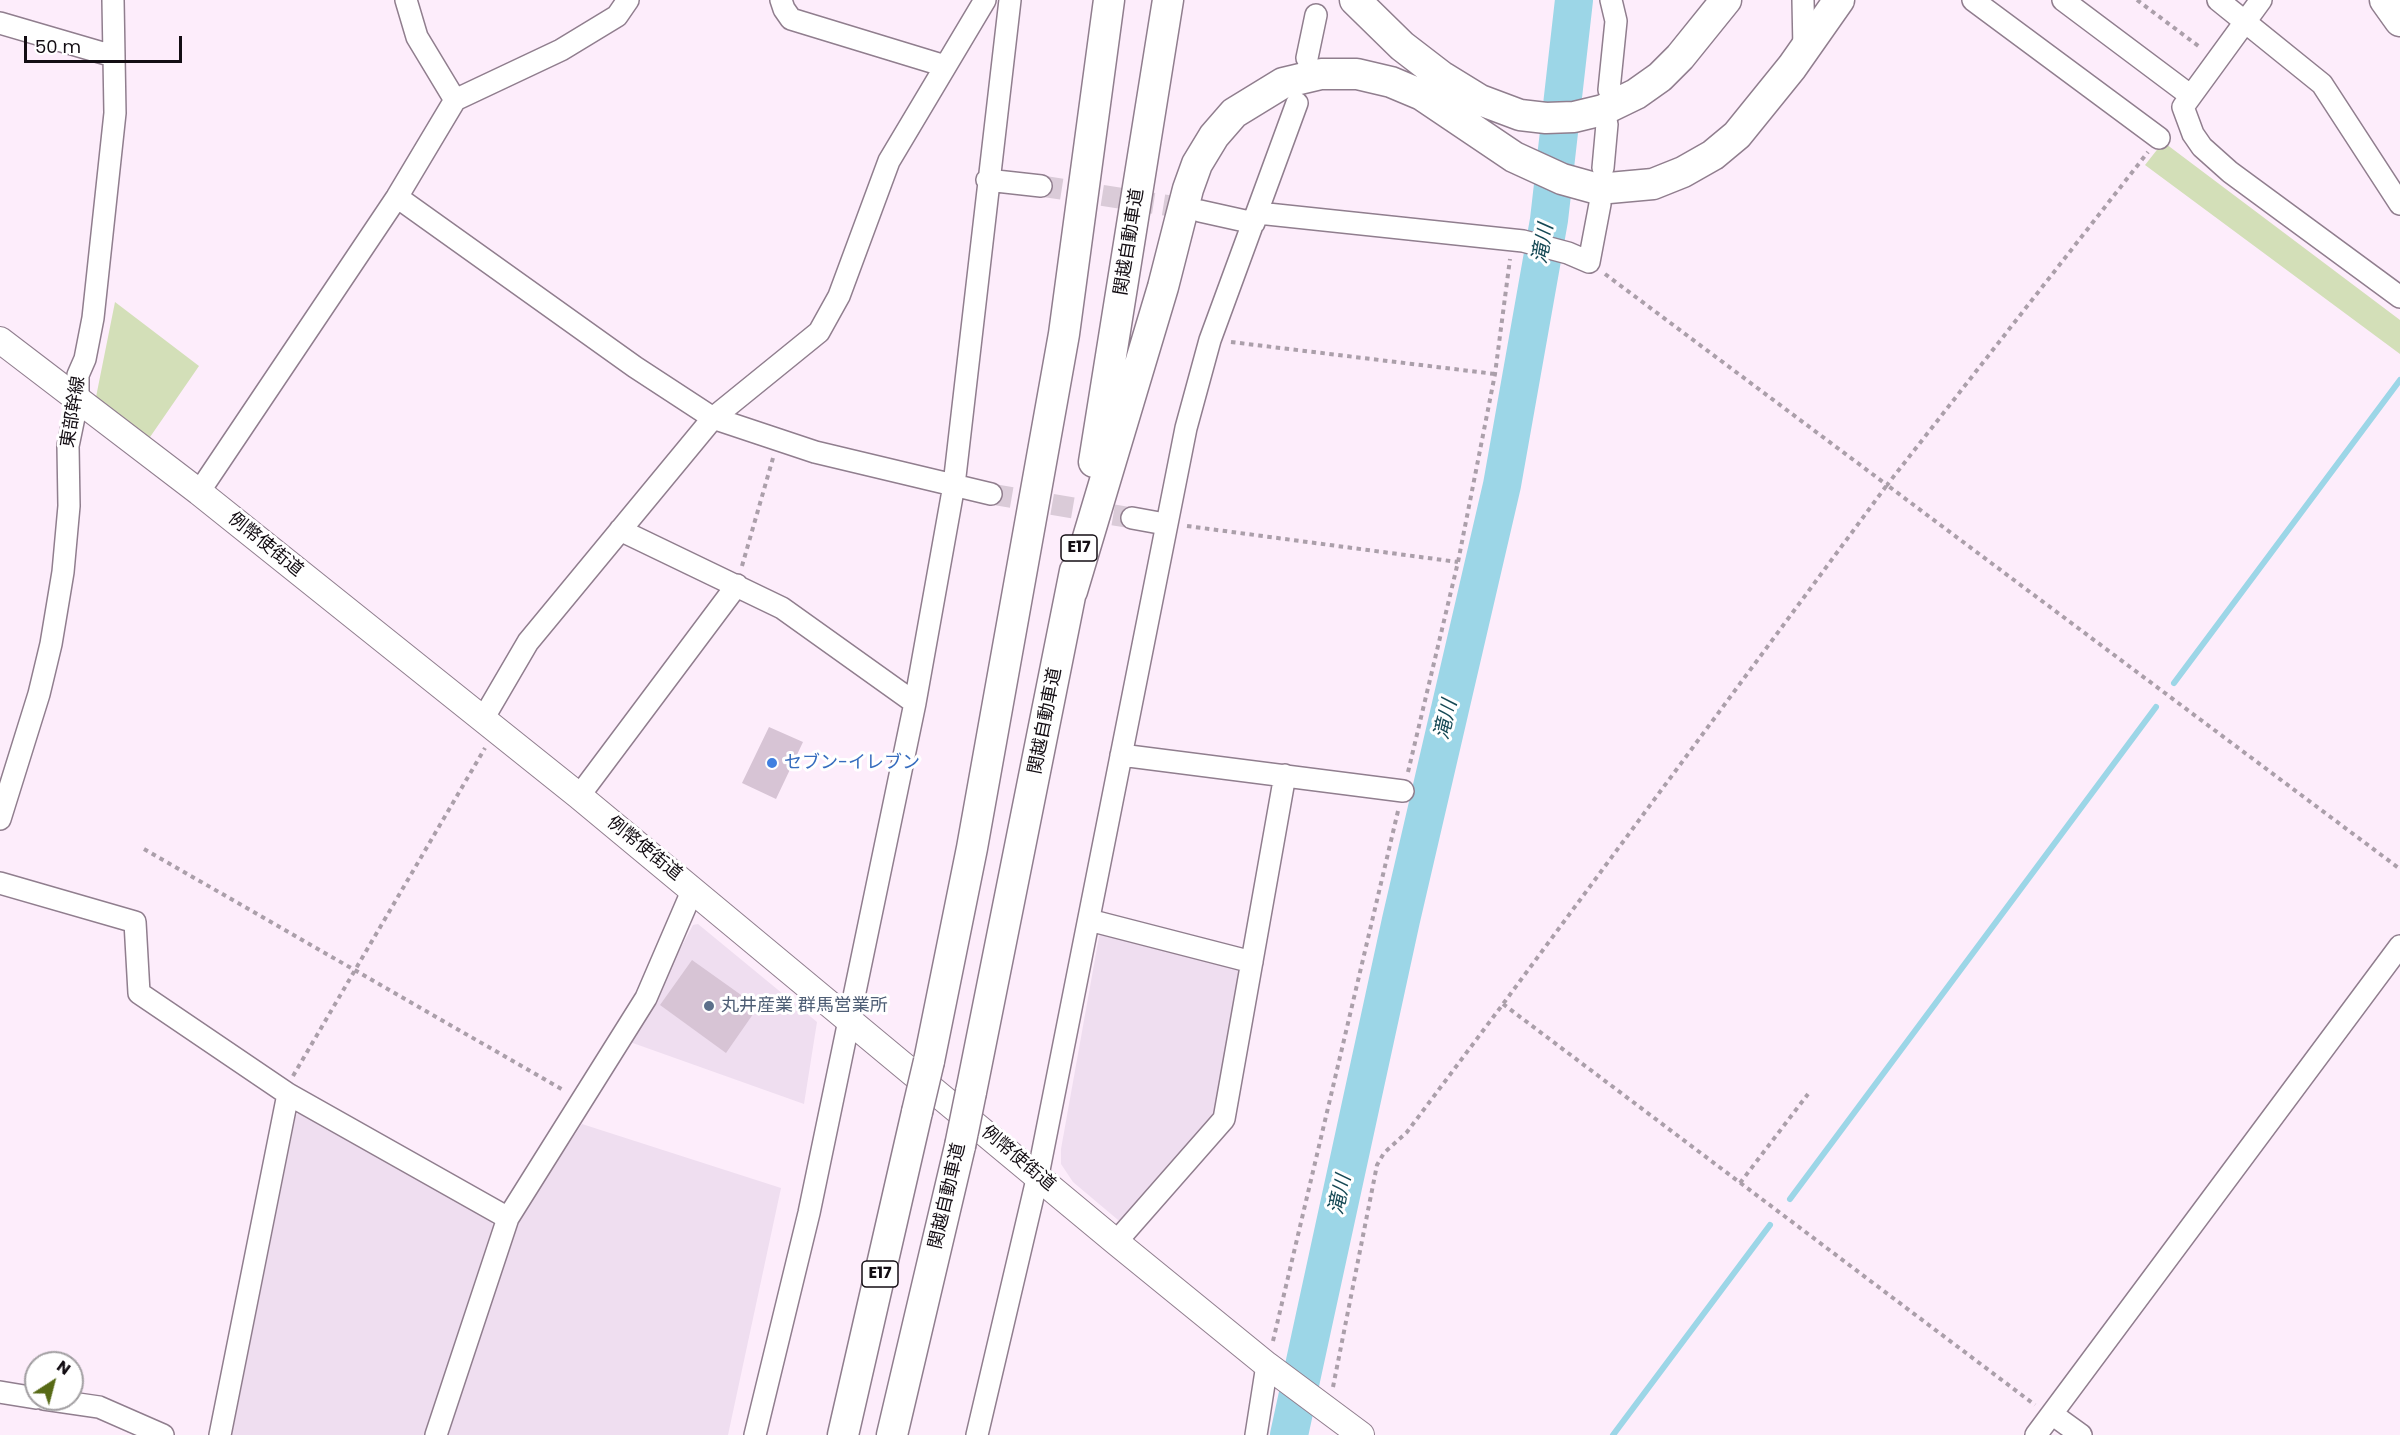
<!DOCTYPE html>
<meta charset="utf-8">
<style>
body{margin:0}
#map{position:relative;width:2400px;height:1435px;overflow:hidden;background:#fdedfb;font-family:Poppins,sans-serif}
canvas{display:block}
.north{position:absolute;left:24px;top:1351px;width:60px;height:60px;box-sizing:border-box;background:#fff;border:2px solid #a19ea1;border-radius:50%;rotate:36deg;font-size:16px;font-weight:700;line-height:24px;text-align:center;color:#130d13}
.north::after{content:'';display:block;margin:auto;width:21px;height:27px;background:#576a16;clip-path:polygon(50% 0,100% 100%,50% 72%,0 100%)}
.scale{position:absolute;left:24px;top:36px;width:158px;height:27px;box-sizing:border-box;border:3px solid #130d13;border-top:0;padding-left:8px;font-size:18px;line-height:21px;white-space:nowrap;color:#130d13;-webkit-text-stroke:4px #fff;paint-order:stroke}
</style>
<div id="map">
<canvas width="2400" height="1435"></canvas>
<div class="north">N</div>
<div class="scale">50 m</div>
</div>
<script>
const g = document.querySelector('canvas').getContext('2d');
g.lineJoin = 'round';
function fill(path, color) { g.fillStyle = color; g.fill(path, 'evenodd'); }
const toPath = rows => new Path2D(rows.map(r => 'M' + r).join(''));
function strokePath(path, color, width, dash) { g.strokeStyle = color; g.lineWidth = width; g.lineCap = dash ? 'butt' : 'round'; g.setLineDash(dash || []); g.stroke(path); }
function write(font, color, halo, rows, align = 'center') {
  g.font = font + ' Poppins,"Noto Sans JP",sans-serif'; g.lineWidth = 6; g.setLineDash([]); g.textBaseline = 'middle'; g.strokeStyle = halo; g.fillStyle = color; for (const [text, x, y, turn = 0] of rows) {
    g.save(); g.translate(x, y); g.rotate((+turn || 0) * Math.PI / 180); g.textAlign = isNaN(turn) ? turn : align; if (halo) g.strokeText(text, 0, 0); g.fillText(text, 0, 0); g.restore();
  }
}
fill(toPath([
 [698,924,817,1022,804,1104,630,1042,693,925],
 [1100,931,1236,965,1244,972,1217,1116,1124,1225,1073,1182,1061,1164,1061,1149],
 [304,1109,488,1218,493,1225,424,1435,232,1435,296,1115],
 [582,1124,781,1188,728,1435,445,1435,514,1224]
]), '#efdef0');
fill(toPath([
 [2166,144,2400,320,2400,354,2145,165,2160,146],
 [115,302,199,366,148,440,96,397]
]), '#d3dfb8');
strokePath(toPath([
 [2174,683,2400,380],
 [1790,1199,2156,707],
 [1613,1435,1770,1225]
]), '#9cd6e7', 6);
strokePath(toPath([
 [1289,1435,1401,920,1502,485,1549,220,1574,0]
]), '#9cd6e7', 38);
fill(toPath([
 [769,727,803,742,776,799,742,783],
 [692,960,758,1007,726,1053,660,1005]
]), '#d7c4d5');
strokePath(toPath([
 [1041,186,1196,210],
 [991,494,1132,518]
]), '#dacbd8', 21, [21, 10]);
const minor = toPath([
 [406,0,417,37,455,100],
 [781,0,784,9,791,19,945,66],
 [1803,0,1804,50],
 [1973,0,2159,138],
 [2063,0,2191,96],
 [2218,0,2322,84,2400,204],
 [2261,0,2183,107,2193,134,2202,147,2230,172,2400,297],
 [0,23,113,56],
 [1307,58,1316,15],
 [1609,90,1616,21,1611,0],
 [1603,168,1607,124],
 [987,180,1041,186],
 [397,197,635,367,713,418,815,452,991,494],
 [1200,211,1254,223],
 [1258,213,1523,241,1568,253,1589,262,1600,204],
 [199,492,397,197,455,100,561,50,617,16,628,0],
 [1132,518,1165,524],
 [620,530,782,608,915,703],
 [483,719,528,642,713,418,819,332,839,296,889,161,985,0],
 [1121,755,1403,791],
 [579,796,737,585],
 [0,819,39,694,51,644,63,572,69,506,68,446,78,398,78,375,85,359,93,318,115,113,113,0],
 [0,883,135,922,139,993,288,1094,508,1218],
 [1089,920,1252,962],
 [1116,1242,1224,1119,1285,775],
 [0,1392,36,1398],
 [44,1399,99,1407,163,1435],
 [2052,1414,2081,1435],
 [220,1435,288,1094],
 [436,1435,508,1218,646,998,693,889],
 [755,1435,809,1213,915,703,954,485,1010,0],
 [977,1435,1038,1175,1186,428,1210,340,1297,103],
 [1256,1435,1267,1365],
 [2036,1435,2400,946]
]);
const major = toPath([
 [0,340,199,492,579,796,1116,1242,1267,1365,1361,1435]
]);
const highway = toPath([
 [1355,0,1402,46,1441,76,1480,100,1520,115,1546,118,1574,117,1603,110,1636,94,1660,77,1680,57,1726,0],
 [2385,0,2400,21],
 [1094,462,1168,0],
 [1072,591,1163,287,1188,189,1197,164,1214,136,1234,113,1283,83,1321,74,1357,74,1391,82,1422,95,1514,157,1562,179,1598,189,1653,184,1683,172,1713,155,1737,135,1792,67,1839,0],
 [929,1061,972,848,1064,334,1109,0],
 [971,1092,1075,571],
 [843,1435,917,1112],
 [892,1435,960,1146]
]);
strokePath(minor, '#907e8e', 24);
strokePath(major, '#907e8e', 28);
strokePath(highway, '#907e8e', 33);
strokePath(toPath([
 [2137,0,2201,48],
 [1605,274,1887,485,2148,152],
 [1231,342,1495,374],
 [1187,526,1458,562],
 [742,566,773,458],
 [1408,772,1458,562,1495,374,1510,259],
 [144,849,565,1091],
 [1503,1004,2035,1405],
 [293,1076,485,748],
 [1740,1183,1808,1094],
 [1273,1341,1398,811],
 [1333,1387,1377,1165,1384,1153,1407,1132,1503,1004,1887,485,2400,869]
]), '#ab9faa', 4, [4.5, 4.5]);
strokePath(minor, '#fff', 21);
strokePath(major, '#fff', 26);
strokePath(highway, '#fff', 30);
const highwayBridge = toPath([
 [917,1112,929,1061],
 [960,1146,971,1092]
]);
strokePath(highwayBridge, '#907e8e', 33, []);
strokePath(highwayBridge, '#fff', 30);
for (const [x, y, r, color] of [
 [772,763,6,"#3f7fe0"],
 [709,1006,6,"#5c6f8a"]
]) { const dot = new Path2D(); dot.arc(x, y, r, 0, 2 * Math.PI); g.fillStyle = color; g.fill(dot); strokePath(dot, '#fff', 2); }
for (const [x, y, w] of [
 [1079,548,36],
 [880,1274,36]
]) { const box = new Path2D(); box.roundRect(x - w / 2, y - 13, w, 26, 4.5); g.fillStyle = '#fff'; g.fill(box); strokePath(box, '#130d13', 1.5); }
write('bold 16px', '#130d13', null, [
 ["E17",1079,548],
 ["E17",880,1274]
]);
write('18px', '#130d13', '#fff', [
 ["関越自動車道",1130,242,-81],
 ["東部幹線",74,412,-81],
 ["例幣使街道",265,545,39],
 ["関越自動車道",1046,721,-79],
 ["例幣使街道",644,849,39],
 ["例幣使街道",1018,1159,40],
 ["関越自動車道",948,1196,-77]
]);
write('18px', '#366cbe', '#fff', [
 ["セブン-イレブン",784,763]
], 'left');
write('18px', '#4e5e75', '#fff', [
 ["丸井産業 群馬営業所",721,1006]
], 'left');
write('italic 20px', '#164955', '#fff', [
 ["滝川",1544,244,-80],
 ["滝川",1447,720,-77],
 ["滝川",1341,1195,-78]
]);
</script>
